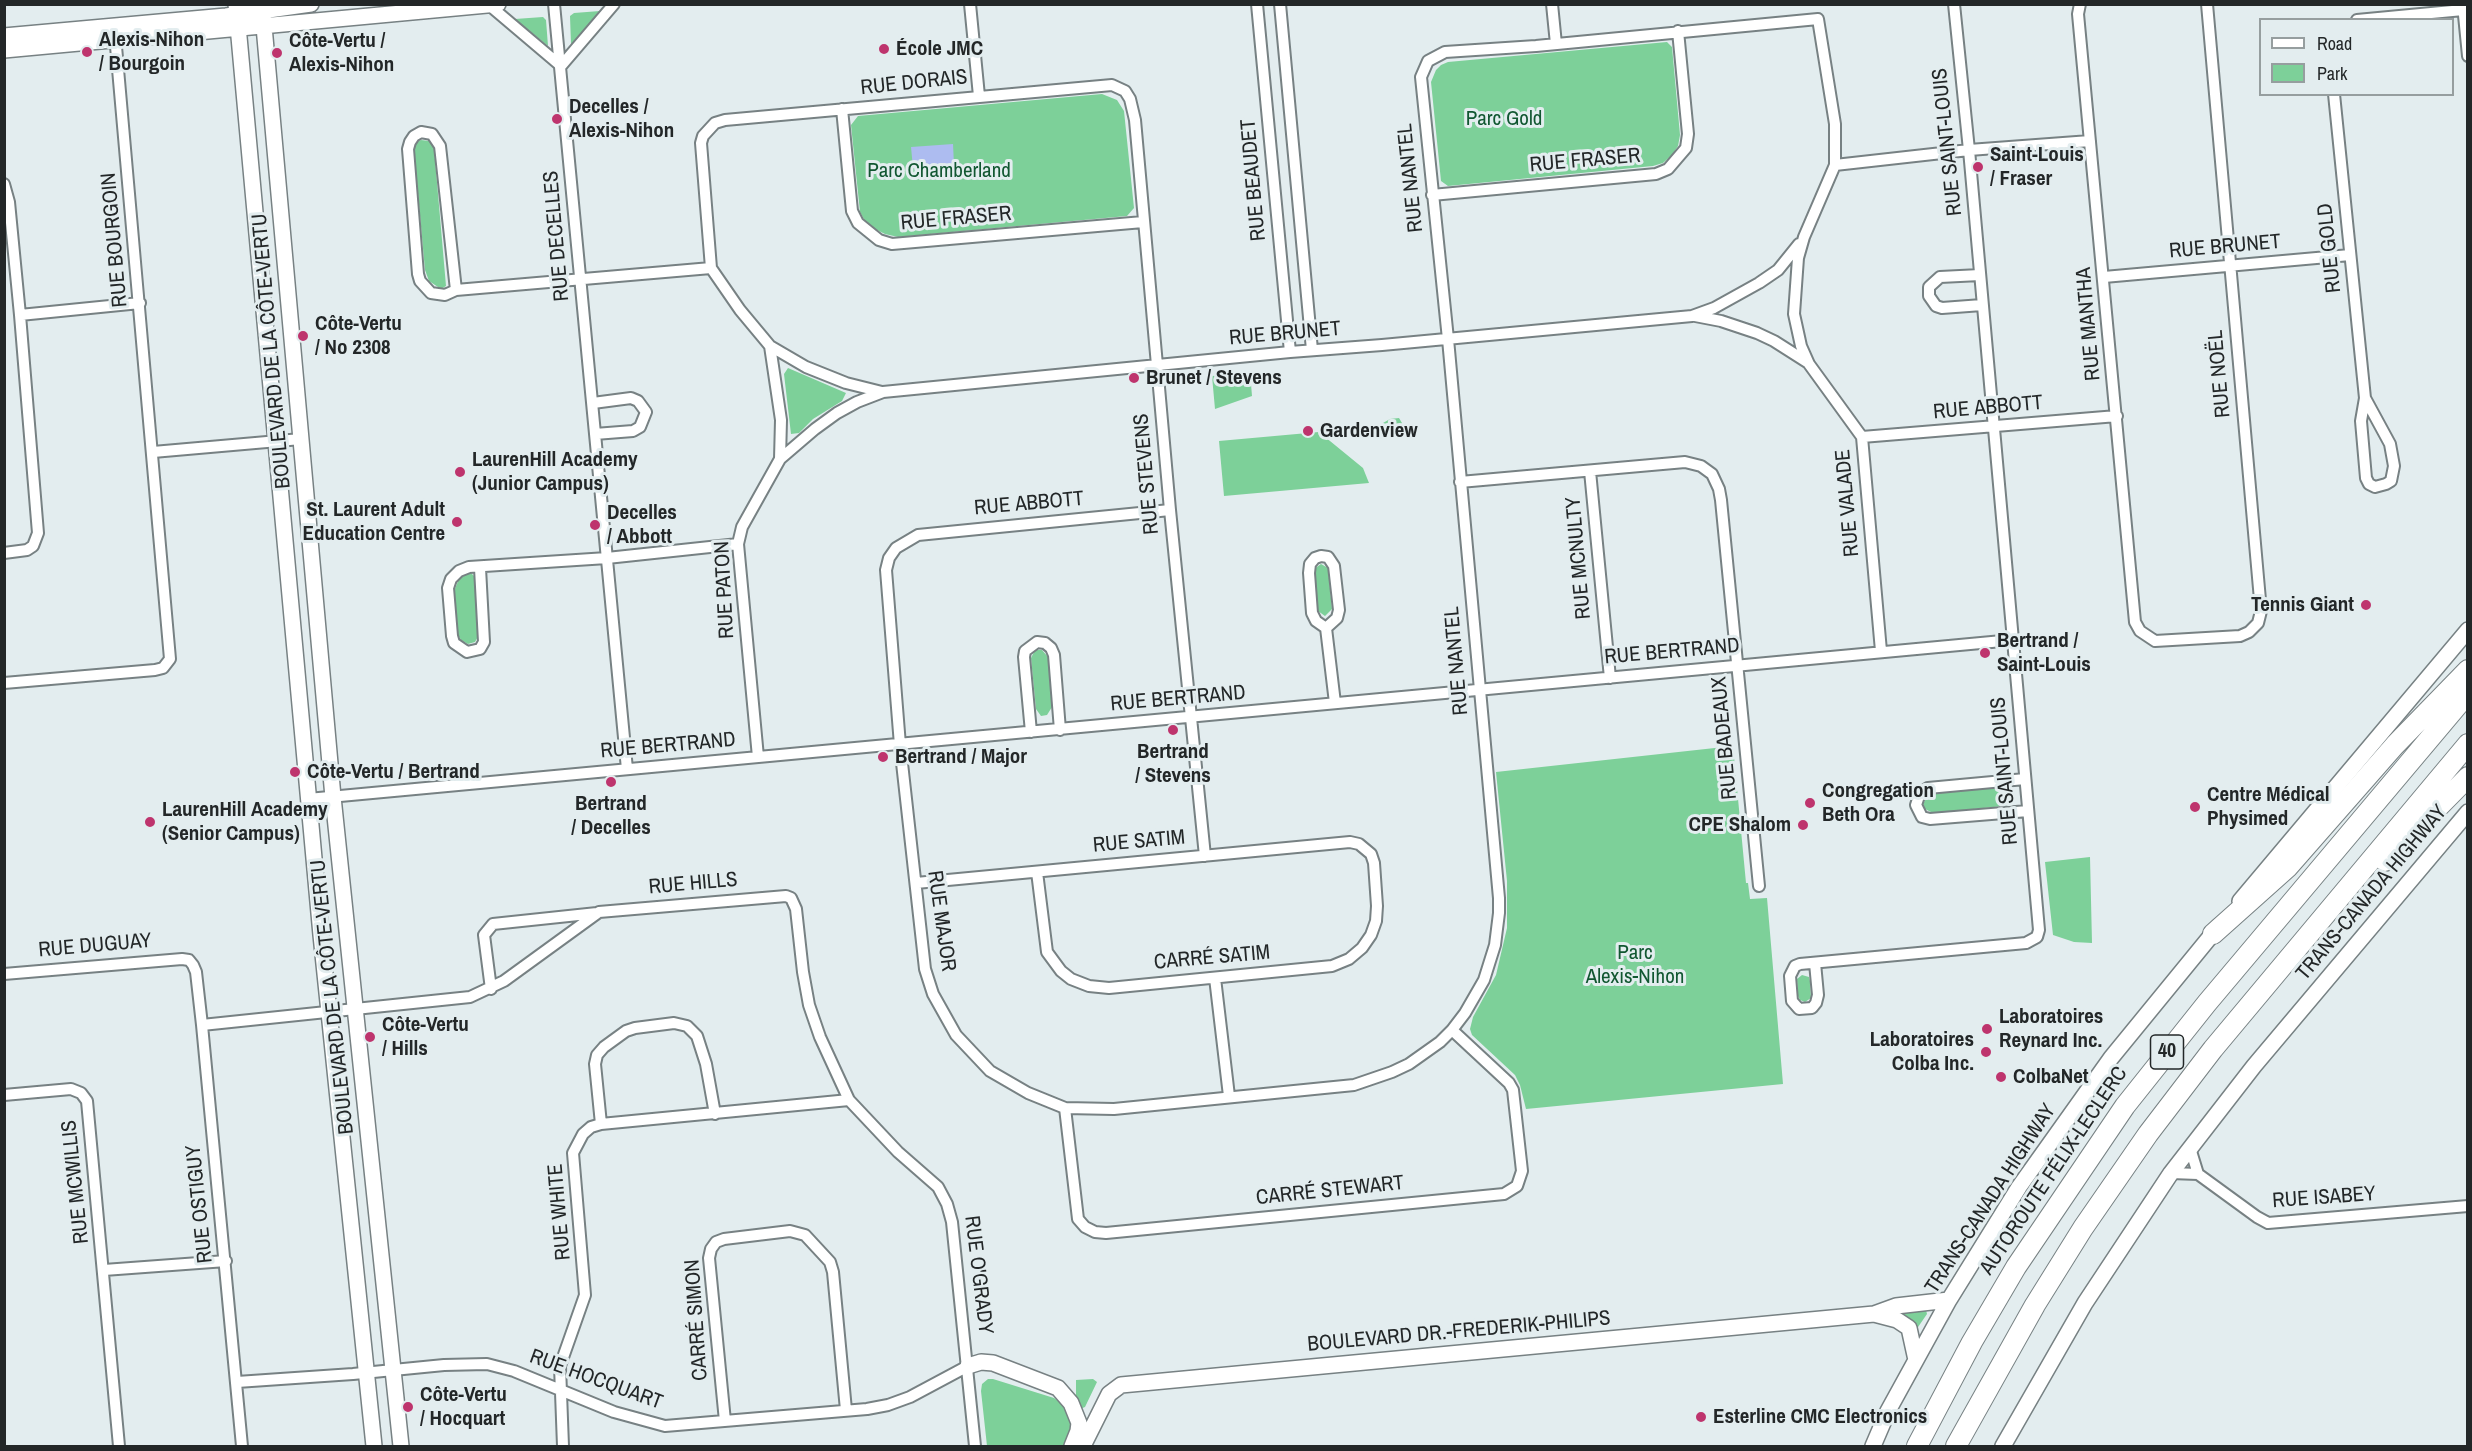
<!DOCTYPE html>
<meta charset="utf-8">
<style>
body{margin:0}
#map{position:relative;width:2472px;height:1451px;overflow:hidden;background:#e3edef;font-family:"Archivo Narrow",sans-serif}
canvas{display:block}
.frame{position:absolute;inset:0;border:6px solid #232728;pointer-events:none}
.legend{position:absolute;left:2259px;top:18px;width:195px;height:78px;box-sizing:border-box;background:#e3edef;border:2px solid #969e9f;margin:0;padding:8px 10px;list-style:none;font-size:18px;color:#232728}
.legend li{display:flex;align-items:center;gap:12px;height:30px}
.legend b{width:30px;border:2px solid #969e9f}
</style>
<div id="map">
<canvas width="2472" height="1451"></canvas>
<div class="frame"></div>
<ul class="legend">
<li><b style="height:8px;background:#fff"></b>Road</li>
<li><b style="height:16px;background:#7dd099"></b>Park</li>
</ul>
</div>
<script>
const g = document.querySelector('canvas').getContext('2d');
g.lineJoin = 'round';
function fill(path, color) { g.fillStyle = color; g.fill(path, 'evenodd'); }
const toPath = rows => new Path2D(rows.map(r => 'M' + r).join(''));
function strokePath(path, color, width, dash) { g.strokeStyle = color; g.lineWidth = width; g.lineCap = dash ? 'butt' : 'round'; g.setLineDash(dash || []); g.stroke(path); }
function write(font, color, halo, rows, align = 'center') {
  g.font = font + ' "Archivo Narrow",sans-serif'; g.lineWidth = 6; g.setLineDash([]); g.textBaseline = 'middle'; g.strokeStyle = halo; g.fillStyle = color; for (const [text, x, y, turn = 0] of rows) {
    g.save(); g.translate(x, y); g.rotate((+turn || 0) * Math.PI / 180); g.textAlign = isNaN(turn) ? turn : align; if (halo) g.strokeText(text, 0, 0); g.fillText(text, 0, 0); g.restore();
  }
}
fill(toPath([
 [600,11,575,41,571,44,570,16,574,13],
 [543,17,546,20,548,46,515,19],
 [1667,42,1672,47,1680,135,1678,146,1672,155,1663,163,1653,166,1448,186,1441,181,1431,82,1436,70,1441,65,1448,62],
 [1102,94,1117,100,1124,111,1134,208,1127,216,898,237,885,234,873,228,865,221,860,212,851,125,858,116],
 [421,140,429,141,434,148,446,286,441,289,429,281,425,270,414,150,417,142],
 [788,368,846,393,842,401,813,419,799,433,791,434,784,374],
 [1250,372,1252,396,1215,409,1212,376],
 [1399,418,1402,423,1393,437,1383,423,1390,419],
 [1319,432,1363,468,1369,483,1224,496,1219,441],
 [1321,564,1328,568,1332,609,1325,616,1318,611,1314,569],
 [470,572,474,576,479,635,475,642,468,644,461,640,458,635,454,591,459,579],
 [1035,650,1042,650,1048,657,1052,707,1047,715,1041,716,1036,709,1031,658],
 [1733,746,1746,883,1748,883,1750,899,1767,898,1783,1084,1526,1109,1520,1085,1515,1075,1472,1035,1470,1029,1473,1017,1496,975,1507,928,1507,881,1496,772],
 [2002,787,2009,789,2012,797,2009,804,2004,806,1933,813,1925,809,1923,804,1928,795,1934,793],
 [2090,857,2092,943,2074,942,2053,935,2045,862],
 [1802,975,1809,977,1810,981,1811,998,1805,1002,1800,1000,1798,996,1797,979],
 [1926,1310,1927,1314,1916,1330,1897,1312],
 [988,1379,993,1379,1054,1398,1065,1406,1069,1413,1073,1428,1065,1446,987,1446,981,1391,982,1384],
 [1093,1379,1097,1382,1085,1407,1080,1409,1076,1400,1076,1380]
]), '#7dd099');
fill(toPath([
 [953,144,954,165,913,168,911,147]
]), '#adbcf0');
const street = toPath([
 [554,4,627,769],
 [970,4,979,96],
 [1257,4,1290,352],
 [1280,4,1312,350],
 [1552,4,1556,44],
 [2080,4,2078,14,2135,622,2140,631,2155,641,2240,636,2249,632,2258,623,2261,611,2207,4],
 [489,5,561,66],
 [2463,5,2468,56],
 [2357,20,2463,10],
 [561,66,614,4],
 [2334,94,2365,398,2361,421,2366,478,2369,484,2375,487,2386,484,2391,481,2394,466,2390,444,2365,398],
 [842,109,852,211,858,223,879,240,892,244,1143,222],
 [1835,165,1969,150,2090,141],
 [4,184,9,202,20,315,38,533,33,546,27,550,4,553],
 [1432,195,1656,174,1668,169,1686,148,1688,134,1678,31],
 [1980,275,1940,277,1929,287,1929,296,1936,306,1942,308,1982,305],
 [2104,277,2350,255],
 [456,290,440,146,432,134,421,132,414,136,410,142,408,149,418,274,420,281,431,293,445,295,456,290,711,268],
 [20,315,140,303],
 [1695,316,1721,321,1757,333,1774,341,1807,362],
 [770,346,806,367,846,383,882,392],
 [593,403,631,398,638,401,646,412,640,427,633,431,595,434],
 [1862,437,2117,416],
 [153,452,301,439],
 [780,459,815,429,837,413,857,402,883,392,1290,352,1382,345,1692,316,1714,308,1759,283,1778,270,1799,244],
 [1590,471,1610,678],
 [1460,482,1685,462,1701,466,1712,474,1719,489,1721,500,1759,886],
 [1170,510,918,535,896,548,889,558,886,570,900,745,925,969,933,994,956,1035,990,1071,1028,1093,1065,1108,1114,1109,1354,1085,1392,1072,1409,1064,1440,1042,1452,1030,1465,1013,1484,980,1495,945,1499,913,1499,898,1448,339,1421,77,1428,61,1445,52,1536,46,1818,19,1835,124,1835,165,1804,237,1798,258,1794,314,1801,346,1809,364,1862,437,1881,651],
 [480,568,484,642,480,649,467,652,454,643,452,636,448,588,451,579,459,571,469,567,607,558,738,544],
 [1326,628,1337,618,1339,610,1334,566,1328,557,1321,556,1315,558,1310,564,1309,573,1312,613,1316,621,1326,628,1335,703],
 [4,683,155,670,163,668,170,659,115,35],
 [1031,732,1024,657,1025,651,1037,642,1045,643,1051,648,1054,655,1060,730],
 [758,757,738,544,742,527,780,459,781,420,770,346,740,310,711,268,701,143,703,136,715,123,725,120,1112,85,1125,91,1130,99,1135,120,1170,510,1205,856],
 [2025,779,1928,788,1920,793,1916,805,1922,817,1930,819,2028,811],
 [308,799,2013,640],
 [916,883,1350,842,1359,844,1371,854,1374,863,1377,906,1376,921,1371,935,1362,948,1349,959,1332,966,1109,988,1089,986,1071,979,1061,971,1047,952,1037,872],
 [1815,963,1818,995,1816,1003,1812,1008,1799,1009,1792,1001,1790,976,1795,966,1800,964,2026,943,2037,937,2039,930,1969,150,1954,4],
 [4,974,182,959,189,960,193,965,196,972,202,1025,242,1446],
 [1215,978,1229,1096],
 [491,989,484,935,493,924,597,913],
 [202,1025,470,997,504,981,599,912,786,896,791,898,796,909,803,972,809,1005,820,1037,849,1100,898,1152,938,1187,947,1204,952,1222,975,1446],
 [4,1095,71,1089,81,1093,87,1101,119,1446],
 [1065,1108,1078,1219,1085,1227,1095,1232,1106,1233,1504,1194,1517,1186,1522,1171,1513,1090,1509,1083,1452,1030],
 [601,1124,595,1064,597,1055,604,1047,626,1031,635,1028,674,1023,687,1026,697,1036,706,1064,715,1114],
 [2190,1148,2198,1174],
 [2171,1173,2198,1174,2257,1217,2268,1223,2468,1206],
 [104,1270,226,1261],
 [237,1382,353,1374,444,1365,487,1364,514,1371,614,1412,665,1426,867,1409,888,1405,910,1397,968,1366],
 [725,1421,709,1258,711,1249,716,1242,724,1239,790,1231,805,1235,830,1262,833,1272,846,1410],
 [563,1446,560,1366,585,1295,573,1153,583,1134,591,1127,601,1124,849,1100]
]);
const secondary = toPath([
 [236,4,321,935,374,1446],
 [262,4,333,797,401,1446],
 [4,36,226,16,311,4],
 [4,50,498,4],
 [2240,901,2468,630],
 [1874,1314,1897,1320,1909,1328,1916,1360],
 [968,1366,981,1362,993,1363,1058,1388,1071,1403,1079,1423,1078,1431,1072,1446],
 [1083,1446,1109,1394,1121,1385,1874,1314,1896,1306,1949,1300],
 [1873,1446,1888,1411,1949,1300,2019,1187,2111,1058,2219,926],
 [2003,1446,2085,1303,2171,1173,2254,1066,2468,812]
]);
const highway = toPath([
 [2385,861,2468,777],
 [2213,934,2288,867,2395,745,2468,670],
 [1917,1446,1972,1342,2016,1267,2125,1106,2207,1003,2468,693],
 [1956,1446,2035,1305,2083,1228,2148,1134,2213,1049,2468,744]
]);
strokePath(street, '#778183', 14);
strokePath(secondary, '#778183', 18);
strokePath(highway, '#778183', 22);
strokePath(street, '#fff', 10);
strokePath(secondary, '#fff', 15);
strokePath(highway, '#fff', 20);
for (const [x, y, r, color] of [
 [884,49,6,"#be346d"],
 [87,52,6,"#be346d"],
 [277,53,6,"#be346d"],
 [557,119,6,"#be346d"],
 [1978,167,6,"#be346d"],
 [303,336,6,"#be346d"],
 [1134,378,6,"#be346d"],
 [1308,431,6,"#be346d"],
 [460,472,6,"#be346d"],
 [457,522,6,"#be346d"],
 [595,525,6,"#be346d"],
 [2366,605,6,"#be346d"],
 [1985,653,6,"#be346d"],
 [1173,730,6,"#be346d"],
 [883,757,6,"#be346d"],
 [295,772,6,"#be346d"],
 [611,782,6,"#be346d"],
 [1810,803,6,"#be346d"],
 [2195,807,6,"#be346d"],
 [150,822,6,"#be346d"],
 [1803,825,6,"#be346d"],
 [1987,1029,6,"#be346d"],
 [370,1037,6,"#be346d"],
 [1986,1052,6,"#be346d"],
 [2001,1077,6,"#be346d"],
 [408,1407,6,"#be346d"],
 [1701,1417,6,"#be346d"]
]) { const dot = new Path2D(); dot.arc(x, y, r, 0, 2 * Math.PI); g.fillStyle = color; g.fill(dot); strokePath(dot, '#e3edef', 2); }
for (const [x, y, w] of [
 [2167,1052,33]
]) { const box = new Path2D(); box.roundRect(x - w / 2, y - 17, w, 34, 4.5); g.fillStyle = '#e3edef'; g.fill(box); strokePath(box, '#232728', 1.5); }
write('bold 20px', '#232728', null, [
 ["40",2167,1052]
]);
write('bold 21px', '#232728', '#e3edef', [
 ["Alexis-Nihon",99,40],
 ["/ Bourgoin",99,64],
 ["Côte-Vertu /",289,41],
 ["Alexis-Nihon",289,65],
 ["École JMC",896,49],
 ["Decelles /",569,107],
 ["Alexis-Nihon",569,131],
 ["Saint-Louis",1990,155],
 ["/ Fraser",1990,179],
 ["Côte-Vertu",315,324],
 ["/ No 2308",315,348],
 ["Brunet / Stevens",1146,378],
 ["Gardenview",1320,431],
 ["LaurenHill Academy",472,460],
 ["(Junior Campus)",472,484],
 ["St. Laurent Adult",445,510,"right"],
 ["Education Centre",445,534,"right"],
 ["Decelles",607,513],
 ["/ Abbott",607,537],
 ["Tennis Giant",2354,605,"right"],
 ["Bertrand /",1997,641],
 ["Saint-Louis",1997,665],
 ["Bertrand",1173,752,"center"],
 ["/ Stevens",1173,776,"center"],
 ["Bertrand / Major",895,757],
 ["Côte-Vertu / Bertrand",307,772],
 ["Congregation",1822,791],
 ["Beth Ora",1822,815],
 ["Centre Médical",2207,795],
 ["Physimed",2207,819],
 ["Bertrand",611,804,"center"],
 ["/ Decelles",611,828,"center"],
 ["LaurenHill Academy",162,810],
 ["(Senior Campus)",162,834],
 ["CPE Shalom",1791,825,"right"],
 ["Laboratoires",1999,1017],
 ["Reynard Inc.",1999,1041],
 ["Côte-Vertu",382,1025],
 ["/ Hills",382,1049],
 ["Laboratoires",1974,1040,"right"],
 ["Colba Inc.",1974,1064,"right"],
 ["ColbaNet",2013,1077],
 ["Côte-Vertu",420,1395],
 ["/ Hocquart",420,1419],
 ["Esterline CMC Electronics",1713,1417]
], 'left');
write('21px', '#232728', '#e3edef', [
 ["RUE DORAIS",914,83,-6],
 ["RUE SAINT-LOUIS",1948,142,-96],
 ["RUE FRASER",1585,161,-5],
 ["RUE NANTEL",1411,178,-96],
 ["RUE BEAUDET",1254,180,-95],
 ["RUE FRASER",956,219,-5],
 ["RUE DECELLES",557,236,-95],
 ["RUE BOURGOIN",115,240,-95],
 ["RUE BRUNET",2225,247,-5],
 ["RUE GOLD",2330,248,-96],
 ["RUE MANTHA",2089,324,-95],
 ["RUE BRUNET",1285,334,-5],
 ["BOULEVARD DE LA CÔTE-VERTU",272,351,-95],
 ["RUE NOËL",2220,374,-95],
 ["RUE ABBOTT",1988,408,-5],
 ["RUE STEVENS",1147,474,-95],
 ["RUE VALADE",1848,503,-95],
 ["RUE ABBOTT",1029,504,-5],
 ["RUE MCNULTY",1579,558,-95],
 ["RUE PATON",725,590,-93],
 ["RUE BERTRAND",1672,652,-5],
 ["RUE NANTEL",1457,661,-95],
 ["RUE BERTRAND",1178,699,-5],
 ["RUE BADEAUX",1725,738,-95],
 ["RUE BERTRAND",668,746,-5],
 ["RUE SAINT-LOUIS",2005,771,-95],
 ["RUE SATIM",1139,842,-5],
 ["RUE HILLS",693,884,-5],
 ["TRANS-CANADA HIGHWAY",2372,893,-50],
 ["RUE MAJOR",941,921,82],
 ["RUE DUGUAY",95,946,-5],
 ["CARRÉ SATIM",1212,958,-5],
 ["BOULEVARD DE LA CÔTE-VERTU",333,997,-96],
 ["AUTOROUTE FÉLIX-LECLERC",2054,1171,-56],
 ["RUE MCWILLIS",76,1182,-96],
 ["CARRÉ STEWART",1330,1191,-6],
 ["RUE ISABEY",2324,1198,-4],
 ["TRANS-CANADA HIGHWAY",1991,1199,-57],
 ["RUE OSTIGUY",200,1204,-96],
 ["RUE WHITE",560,1212,-95],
 ["RUE O'GRADY",978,1275,83],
 ["CARRÉ SIMON",697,1320,-94],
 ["BOULEVARD DR.-FREDERIK-PHILIPS",1459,1332,-5],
 ["RUE HOCQUART",596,1380,20]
]);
write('21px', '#115731', '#e3edef', [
 ["Parc Gold",1504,119],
 ["Parc Chamberland",939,171],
 ["Parc",1635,953],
 ["Alexis-Nihon",1635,977]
]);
</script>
